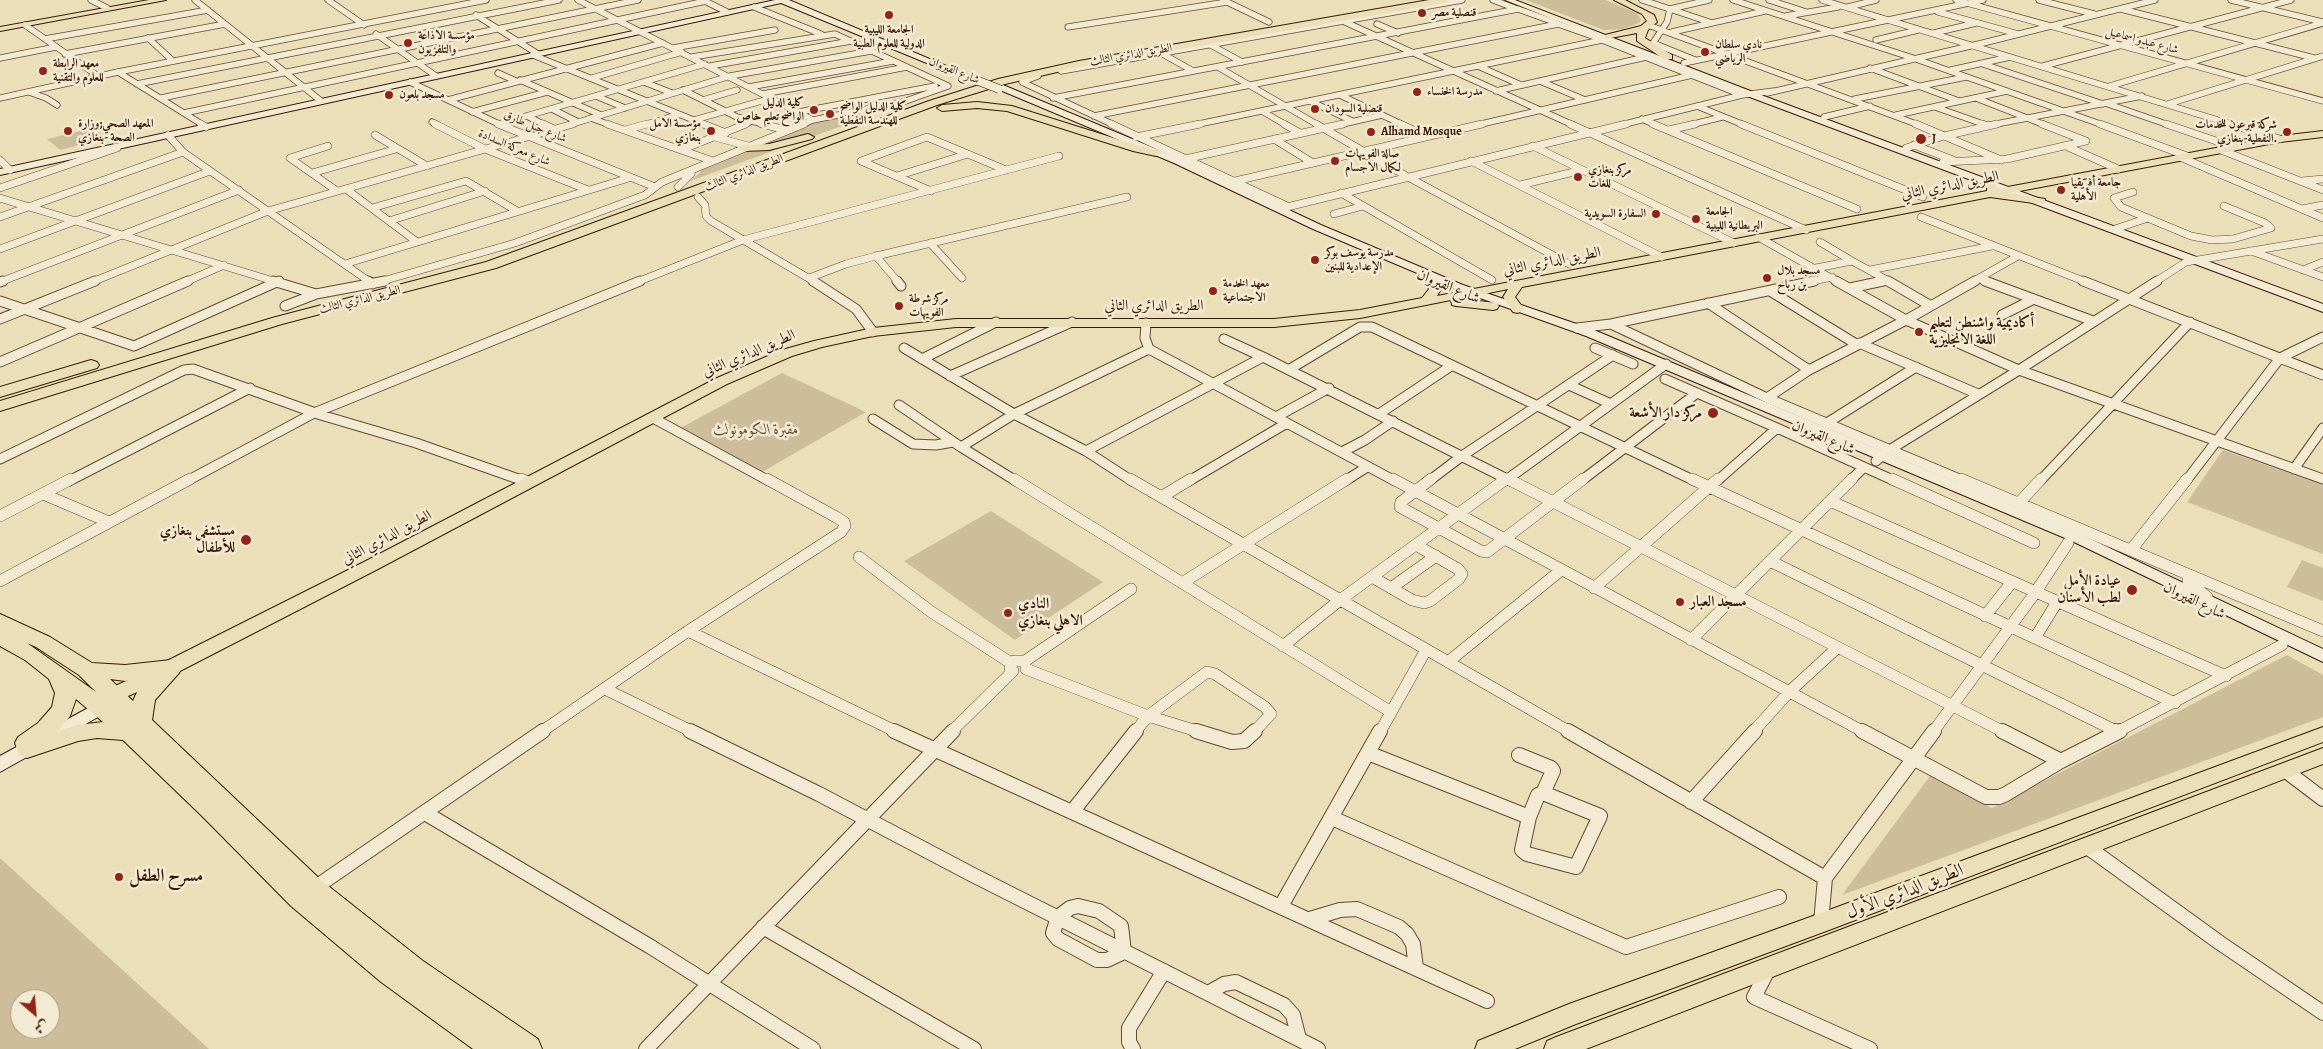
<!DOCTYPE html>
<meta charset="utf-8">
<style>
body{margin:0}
#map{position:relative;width:2323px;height:1049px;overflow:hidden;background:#ebdfba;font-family:Alegreya,Amiri,serif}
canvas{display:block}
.north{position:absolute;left:10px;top:989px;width:50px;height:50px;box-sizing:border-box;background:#f2ead2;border:1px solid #a89680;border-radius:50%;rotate:153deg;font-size:14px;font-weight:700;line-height:20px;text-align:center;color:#381804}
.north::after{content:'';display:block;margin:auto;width:18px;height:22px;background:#8f2418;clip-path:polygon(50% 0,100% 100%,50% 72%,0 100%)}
</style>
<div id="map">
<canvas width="2323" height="1049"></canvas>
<div class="north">ش</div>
</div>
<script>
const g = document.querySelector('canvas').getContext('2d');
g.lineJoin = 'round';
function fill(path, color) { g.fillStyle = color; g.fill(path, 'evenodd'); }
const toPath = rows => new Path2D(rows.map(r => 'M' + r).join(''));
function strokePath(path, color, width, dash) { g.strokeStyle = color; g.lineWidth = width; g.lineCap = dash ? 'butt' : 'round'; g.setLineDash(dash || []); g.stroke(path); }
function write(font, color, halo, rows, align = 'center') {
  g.font = font + ' Alegreya,Amiri,serif'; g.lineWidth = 5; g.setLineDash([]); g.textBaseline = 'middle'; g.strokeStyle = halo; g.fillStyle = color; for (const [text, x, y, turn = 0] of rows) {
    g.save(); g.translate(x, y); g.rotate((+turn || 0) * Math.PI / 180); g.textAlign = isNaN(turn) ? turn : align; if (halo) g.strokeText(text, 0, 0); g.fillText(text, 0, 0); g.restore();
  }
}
fill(toPath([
 [1526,0,1605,0,1637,13,1641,20,1639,23,1623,29,1604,30],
 [897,106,690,181,701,172,698,169,805,124],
 [93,128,107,138,60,150,47,139],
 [782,373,866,412,757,475,675,431],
 [2223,450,2323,485,2323,554,2187,502],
 [991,511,1103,582,1015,640,904,561],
 [2302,560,2323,568,2323,601,2287,587],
 [2287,655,2323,675,2323,717,1842,895,1930,776,1992,808],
 [0,859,1,859,209,1049,0,1049],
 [20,999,50,999,50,1029,20,1029]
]), '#cdbd9b');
const streetFar4 = toPath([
 [91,0,107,8],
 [195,0,321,101],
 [328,0,364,25],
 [578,0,813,120],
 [703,0,727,12],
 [1223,0,1269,22],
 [1493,0,1517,9],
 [1642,0,1670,9,1667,22,1653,43,1695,60],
 [1709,0,1670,9,1712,23],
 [1733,0,1913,58,2103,125],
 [1769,0,1806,12],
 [1822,0,2234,125],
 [1956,0,2323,101],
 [2039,0,2094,14],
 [2231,0,2323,22],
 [754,7,821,34],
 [1848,7,1876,0],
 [2121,9,2314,58],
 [1938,12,2018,34],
 [476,15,538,54],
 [1786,16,1838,7],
 [1345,22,1573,125],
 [1377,24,1398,33],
 [25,25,98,76],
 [1648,25,1919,125],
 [1068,27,1227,2],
 [1672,32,1765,11],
 [1934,33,1976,23],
 [376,34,436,76],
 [148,38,173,61],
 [45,39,208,10],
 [1876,40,1918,30],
 [1209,44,1242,62],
 [673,48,775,30],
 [1161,53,1193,71],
 [65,54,225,24],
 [533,55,706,125],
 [692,57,835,34,948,86,903,102,813,120,801,125],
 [0,58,56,47],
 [1684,63,1983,0],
 [1983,64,2103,104],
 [710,66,851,41],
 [1478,66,1521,85],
 [2043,66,2291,0],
 [1218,67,1318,125],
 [1870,68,1959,101],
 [1951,70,2010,57],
 [1061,71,1462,0],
 [118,72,203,125],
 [498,73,516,81],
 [1038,76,1022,82,1114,125],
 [592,78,682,52],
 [520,80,601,115],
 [1540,81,1585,100],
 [410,82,501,125],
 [644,82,672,93],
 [137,84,559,0],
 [2110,86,2323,23],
 [749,87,893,61],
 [683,90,737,117,767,125],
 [1496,91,1646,57],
 [29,92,46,98,57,105],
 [1767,93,1979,44,2155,0],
 [763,94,907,67],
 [1340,95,1403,125],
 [596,96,625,108],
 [0,98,118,72,486,0],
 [161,98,638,0],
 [1053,98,1518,9,1557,23],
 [1976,98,2045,125],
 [1855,99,1966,77],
 [448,100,663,43],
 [703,100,737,90],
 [1310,101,1352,121],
 [2108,104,2169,125],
 [2168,104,2323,56],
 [1697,106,1744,125],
 [1935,107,1986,125],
 [552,109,578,122],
 [1262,111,1286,125],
 [472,112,547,92],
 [799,112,935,86],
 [184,113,706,1],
 [1896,115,2007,91],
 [527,116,545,125],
 [1094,116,1558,24,1601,39],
 [1824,117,1870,106],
 [591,118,610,125],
 [1642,119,1656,125],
 [694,120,772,98],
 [432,122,438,125],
 [499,124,705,64],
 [569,125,730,76,871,51],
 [643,125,678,115],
 [742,125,752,121],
 [1194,125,1602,40,1742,95],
 [1338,125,1382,115],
 [1477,125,1692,75],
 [1621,125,1742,95,1774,91],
 [1690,125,1722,117],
 [1991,125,2142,96]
]);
const streetFar3 = toPath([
 [201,124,206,127],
 [435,124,485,149,588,190],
 [498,124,655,187],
 [543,124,554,129],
 [607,124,681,150,746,124],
 [703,124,726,133],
 [762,124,786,130],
 [1111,124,1289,207],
 [1284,124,1300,133],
 [1316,124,1408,177,1569,264],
 [1400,124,1426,136],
 [1570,124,1806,230],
 [1653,124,1857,209],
 [1741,124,1923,197],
 [1916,124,2001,160],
 [1982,124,1989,126],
 [2100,124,2187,156],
 [2166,124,2234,147],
 [2229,124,2280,139],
 [625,130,647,124],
 [1669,130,1695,124],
 [168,135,183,152,370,282],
 [375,135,427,166],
 [715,137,748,146],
 [1136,137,1200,124],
 [1274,139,1313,163],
 [1914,145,1953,160],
 [328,146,290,158,337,191],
 [1533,146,1734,243],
 [2068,147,2118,169],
 [1906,148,1944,136,1997,124],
 [681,150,713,161],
 [2221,150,2323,190],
 [2180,157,2323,218],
 [1185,159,1343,124],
 [0,160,10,170],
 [1471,161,1662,257],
 [1943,162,2007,159,2086,141,2042,124],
 [312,173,396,149],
 [897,176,968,154],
 [1235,181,1482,124],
 [2302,181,2323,179],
 [1520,185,1582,170],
 [678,187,691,174],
 [0,188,117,148],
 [346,189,417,242],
 [931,191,861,161,927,137,1006,170],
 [2133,192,2114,198,2121,207,2191,236,2212,240,2233,239,2271,228,2265,223,2224,206],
 [1341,193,1492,280],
 [698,197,705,205,706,216,711,221,815,282],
 [0,198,277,282],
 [372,208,466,181,517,211],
 [1283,208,1626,124],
 [2302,209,2323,205],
 [1334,214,1363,206],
 [0,217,183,152],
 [1921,217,2086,282],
 [389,221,485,191],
 [2115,229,2145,219],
 [1760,238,1838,282],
 [1820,242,1852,261],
 [930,243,962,278],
 [0,249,210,171],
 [2251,251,2323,277],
 [876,256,898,282],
 [345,264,629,178],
 [1816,268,1852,261,1887,280,1878,282],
 [1870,270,1992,246],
 [2303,270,2323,262],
 [809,278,846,264,876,256,1127,197],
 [1980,279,1988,282],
 [1887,280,1890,282],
 [0,282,239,190],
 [92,282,268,211,573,124],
 [185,282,224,265],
 [277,282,279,281],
 [379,282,515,243,645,195,662,182,804,124],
 [637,282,743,240,1059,156],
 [1808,282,1832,277],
 [1972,282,2018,256],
 [2155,282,2186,262,2323,239]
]);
const streetFar2 = toPath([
 [273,281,316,294],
 [368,281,373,284],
 [813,281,856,309,873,332],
 [897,281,901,286],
 [1836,281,1906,320,2019,370,2323,479],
 [1888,281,1931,306],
 [1985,281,2093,321],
 [2083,281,2323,375],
 [0,282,3,281],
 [1850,288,1883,281],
 [1770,291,1856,344],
 [0,301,134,346,279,281],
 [1708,303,1809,370],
 [285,306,316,294,385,281],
 [2002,315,2034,299],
 [0,319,95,281],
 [1146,323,1145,338,1149,349,1395,481],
 [1611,324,1767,398,1964,481],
 [1577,328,1611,324,1814,281],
 [1224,339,1263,357],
 [1859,343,1978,394],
 [904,348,1014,414,1086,451,1132,481],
 [1595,348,1633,364],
 [922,359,996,322],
 [0,362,188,281],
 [1290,369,1360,327,1372,327,1695,481],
 [950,376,1072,322],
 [1665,379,1777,428],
 [1569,385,1611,404],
 [1767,398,1809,370,1906,320,1975,281],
 [899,405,961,447,1014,414,1149,349],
 [1379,414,1451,366],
 [1276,417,1329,388],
 [653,418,769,481],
 [873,419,913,444,936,445,953,442],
 [1827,423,1916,367],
 [961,447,1016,481],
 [1086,451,1263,357,1511,481],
 [1342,452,1365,440,1393,421],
 [0,459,184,370,193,369,321,415,416,443,524,481],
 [1876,461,1891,449,2019,370,2157,281],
 [2294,469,2323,428],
 [69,481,250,388],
 [187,481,314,413,640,281],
 [1189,481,1287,423],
 [1345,481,1367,467],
 [1429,481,1462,456,1613,355],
 [1505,481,1666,364],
 [1581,481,1697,393],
 [1717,481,1777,428,1895,481],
 [1850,481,1864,467],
 [2040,481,2190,322],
 [2186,481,2280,358,2323,337]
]);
const streetFar1 = toPath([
 [521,479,528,482],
 [1014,479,1391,712],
 [1130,479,1570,732],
 [1393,479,1864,732],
 [1431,479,1401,502,1400,507,1481,551,1487,552,1583,479],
 [1508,479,2004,732],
 [1692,479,2175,703],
 [1892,479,2034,543],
 [1961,479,2323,631],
 [43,494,109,522],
 [1161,497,1191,479],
 [1830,501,2226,676],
 [2019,503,2041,479],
 [0,516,71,479],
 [2131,550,2187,479],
 [859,557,930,611,1011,663],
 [1770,561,2118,732],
 [1372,577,1412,600,1424,603,1430,601,1459,579,1462,574,1458,569,1416,545],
 [2199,579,2188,579,2188,581,2207,597],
 [0,581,190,479],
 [1182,583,1347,479],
 [1391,588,1436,556],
 [1594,588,1718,479],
 [1985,616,2012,582],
 [688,631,897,732],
 [2035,638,2057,602],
 [1691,640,1852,479],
 [1283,646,1340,600,1506,479],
 [1448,662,1560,571],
 [1010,668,1014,661,1025,661,1131,589],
 [1026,669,1148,716],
 [605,689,693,732],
 [1148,716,1200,732],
 [1148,716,1207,672,1215,674,1265,707,1271,714,1254,732],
 [541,732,688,631,841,532,845,526,844,522,836,517,767,479],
 [951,732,1013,671],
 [1135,732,1148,716],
 [1380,732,1426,650],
 [1753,732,1789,692,1837,648],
 [1933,732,2035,593,2068,543],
 [2117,732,2282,645]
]);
const street = toPath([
 [690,731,819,794,973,875,1318,1049],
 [894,731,1487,1001],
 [1196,731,1232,742,1244,741,1255,731],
 [1568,731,1825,878,1934,731],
 [1862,731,1986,797,1999,797,2006,794,2061,761,2120,731],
 [2002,731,2061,761],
 [2115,731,2118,732],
 [1368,753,1529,817],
 [1519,755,1551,768,1553,771,1543,793],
 [2286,771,2323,799],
 [1543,793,1600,816,1576,867,1527,854,1522,850,1529,817,1538,795,1543,793],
 [1691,802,1755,731],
 [1072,812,1136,731],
 [425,813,651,947,813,1049],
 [1332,818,1626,947,1779,897],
 [2086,846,2220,943,2323,1013],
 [313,889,543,731],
 [1078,906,1099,911,1121,926,1124,952,1107,960,1097,960,1058,939,1053,933,1058,917,1070,908,1078,906],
 [1281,906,1380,731],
 [1310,919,1340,910,1357,909,1399,927,1407,934,1413,944,1416,968],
 [1821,923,1825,878],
 [763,927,974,1049],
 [1769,968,1754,997,1870,1049],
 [1208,993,1224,984,1236,982,1284,1005,1293,1015,1299,1039],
 [646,1049,953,731],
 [1133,1049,1129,1042,1129,1028,1164,971]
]);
const secondary = toPath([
 [775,0,789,0,975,78,968,80,781,3,0,175,0,169,775,0],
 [1505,0,1515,0,1753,92,2323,304,2323,312,1747,96,1505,0],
 [1003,85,1180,159,1321,225,1463,285,1594,330,2082,535,2323,649,2323,662,2072,541,1586,336,1455,289,1313,229,1174,163,1000,90,999,88,1003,85],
 [101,701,107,702,110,707,107,712,0,772,0,756,101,701]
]);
const primary = toPath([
 [149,0,166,0,0,31,0,27,149,0],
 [2323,131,2323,137,2280,142,2009,193,2045,199,2045,203,2041,204,1990,197,1522,287,1515,297,1524,309,1518,313,1513,312,1503,297,1508,289,1460,299,1497,303,1499,306,1497,309,1493,310,1456,306,1452,305,1451,300,1360,318,1274,327,956,327,873,336,822,347,792,356,727,384,376,570,147,688,104,706,97,704,94,699,97,694,133,678,364,562,717,378,782,350,814,341,873,328,956,319,1274,319,1360,310,1422,298,1429,289,1424,281,1430,277,1434,278,1441,289,1437,296,1987,191,1987,188,1980,182,1985,179,1996,185,1997,189,2280,136,2323,131],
 [2323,727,2323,742,1829,930,1576,1024,1515,1049,1475,1049,1478,1041,1569,1004,1813,916,2323,727],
 [2323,748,2323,764,1586,1049,1544,1049,1547,1041,1556,1037,2323,748]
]);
const highway = toPath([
 [1429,0,1448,0,1444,3,1079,67,1005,84,937,105,496,268,282,324,0,411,0,401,272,318,486,262,929,101,998,79,1079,61,1429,0],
 [1614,0,1625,0,1654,15,1657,22,1648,30,1645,38,1672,55,1672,59,1664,59,1637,41,1637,33,1605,39,1605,35,1641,26,1647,21,1642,14,1614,0],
 [977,102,1012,106,1139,146,1160,150,1162,152,1156,156,1133,151,1007,111,977,108,942,111,937,108,942,105,977,102],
 [808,134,814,137,812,139,769,150,743,151,737,148,743,145,769,144,808,134],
 [91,360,97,362,99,365,97,368,0,397,0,387,91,360],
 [0,614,50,637,92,663,125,665,171,660,179,663,182,668,179,673,155,700,152,720,322,881,423,961,538,1039,542,1049,473,1049,381,982,291,906,202,816,123,740,97,738,78,741,27,758,19,755,15,743,18,737,38,723,52,707,55,693,49,679,25,660,0,646,0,614],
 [27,643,36,647,79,675,96,692,27,643],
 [150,678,138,690,133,701,110,679,125,681,150,678],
 [76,699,103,722,77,725,58,731,70,716,76,699]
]);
strokePath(streetFar4, '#654a32', 7);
strokePath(streetFar3, '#654a32', 8);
strokePath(streetFar2, '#654a32', 11);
strokePath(streetFar1, '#654a32', 12);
strokePath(street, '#654a32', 16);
strokePath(secondary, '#381804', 2);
strokePath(primary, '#381804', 2);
strokePath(highway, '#381804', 2);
strokePath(streetFar4, '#f2ead2', 5.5);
strokePath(streetFar3, '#f2ead2', 7);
strokePath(streetFar2, '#f2ead2', 9);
strokePath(streetFar1, '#f2ead2', 11);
strokePath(street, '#f2ead2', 14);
fill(secondary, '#f2ead2');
fill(primary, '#ebdfba');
fill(highway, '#ebdfba');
const secondaryBridge = toPath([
 [971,78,999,89]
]);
strokePath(secondaryBridge, '#381804', 9, []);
strokePath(secondaryBridge, '#f2ead2', 8);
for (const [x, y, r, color] of [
 [1422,13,5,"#8f2418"],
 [889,15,5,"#8f2418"],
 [408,43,5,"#8f2418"],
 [1705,52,5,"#8f2418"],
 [43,71,5,"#8f2418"],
 [1417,92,5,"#8f2418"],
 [389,95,5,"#8f2418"],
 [1315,109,5,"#8f2418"],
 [814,110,5,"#8f2418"],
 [830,114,5,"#8f2418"],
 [68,131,5,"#8f2418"],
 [711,131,5,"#8f2418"],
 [1371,132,5,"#8f2418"],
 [2287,132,5,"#8f2418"],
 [1921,139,6,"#8f2418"],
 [1335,161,5,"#8f2418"],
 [1578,177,5,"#8f2418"],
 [2061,190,5,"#8f2418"],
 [1656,214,5,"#8f2418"],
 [1696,219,5,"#8f2418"],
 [1315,260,5,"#8f2418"],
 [1767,278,5,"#8f2418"],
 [1213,291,5,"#8f2418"],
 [899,306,5,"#8f2418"],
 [1919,332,5,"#8f2418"],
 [1713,413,6,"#8f2418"],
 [246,540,6,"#8f2418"],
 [2132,590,6,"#8f2418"],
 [1680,602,5,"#8f2418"],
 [1008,613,5,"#8f2418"],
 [119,877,5,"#8f2418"]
]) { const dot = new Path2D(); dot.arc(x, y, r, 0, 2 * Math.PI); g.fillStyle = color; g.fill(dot); strokePath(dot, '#f2ead2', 2); }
write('bold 12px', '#381804', '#f2ead2', [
 ["قنصلية مصر",1432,13],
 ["الجامعة الليبية",889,30,"center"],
 ["الدولية للعلوم الطبية",889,44,"center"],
 ["مؤسسة الاذاعة",418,36],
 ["والتلفزيون",418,50],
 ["نادي سلطان",1715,45],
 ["الرياضي",1715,59],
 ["معهد الرابطة",53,64],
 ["للعلوم والتقنية",53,78],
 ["مدرسة الخنساء",1427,92],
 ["مسجد بلعون",399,95],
 ["كلية الدليل",804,103,"right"],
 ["الواضح تعليم خاص",804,117,"right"],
 ["كلية الدليل الواضح",840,107],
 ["للهندسة النفطية",840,121],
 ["قنصلية السودان",1325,109],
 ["المعهد الصحي;وزارة",78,124],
 ["الصحة -بنغازي",78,138],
 ["مؤسسة الامل",701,124,"right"],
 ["بنغازي",701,138,"right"],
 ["شركة قبرعون للخدمات",2277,125,"right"],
 ["النفطية-بنغازي.",2277,139,"right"],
 ["Alhamd Mosque",1381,132],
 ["J",1932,139],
 ["صالة الفويهات",1345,154],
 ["لكمال الاجسام",1345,168],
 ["مركز بنغازي",1588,170],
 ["للغات",1588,184],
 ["جامعة أفريقيا",2071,183],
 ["الأهلية",2071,197],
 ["الجامعة",1706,212],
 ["البريطانية الليبية",1706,226],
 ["السفارة السويدية",1646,214,"right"],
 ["مدرسة يوسف بوكر",1325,253],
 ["الإعدادية للبنين",1325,267],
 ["مسجد بلال",1777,271],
 ["بن رباح",1777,285],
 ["معهد الخدمة",1223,284],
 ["الاجتماعية",1223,298],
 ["مركز شرطة",909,299],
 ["الفويهات",909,313]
], 'left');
write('12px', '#381804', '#f2ead2', [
 ["شارع عبدو اسماعيل",2142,41,15],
 ["الطريق الدائري الثالث",1131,55,-10],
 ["شارع القيروان",954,71,22],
 ["شارع جبل طارق",535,127,22],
 ["شارع معركة السدادة",514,148,23],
 ["الطريق الدائري الثالث",744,173,-21],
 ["الطريق الدائري الثالث",360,300,-14]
]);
write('15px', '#381804', '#f2ead2', [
 ["الطريق الدائري الثاني",1950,186,-11],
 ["الطريق الدائري الثاني",1552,262,-11],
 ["شارع القيروان",1448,287,23],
 ["الطريق الدائري الثاني",1154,306],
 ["الطريق الدائري الثاني",749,354,-23],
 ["شارع القيروان",1823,438,23],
 ["الطريق الدائري الثاني",387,538,-28],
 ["شارع القيروان",2194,601,26]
]);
write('bold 15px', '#381804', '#f2ead2', [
 ["أكاديمية واشنطن لتعليم",1929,323],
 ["اللغة الانجليزية",1929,340],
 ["مركز دار الأشعة",1702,413,"right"],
 ["مستشفى بنغازي",235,531,"right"],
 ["للأطفال",235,548,"right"],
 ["عيادة الأمل",2121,581,"right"],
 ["لطب الأسنان",2121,598,"right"],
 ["مسجد العبار",1690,602],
 ["النادي",1018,604],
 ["الاهلي بنغازي",1018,621]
], 'left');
write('italic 15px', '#654a31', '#f2ead2', [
 ["مقبرة الكومونولث",756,430]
]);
write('bold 18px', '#381804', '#f2ead2', [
 ["مسرح الطفل",129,877]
], 'left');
write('18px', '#381804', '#f2ead2', [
 ["الطريق الدائري الأول",1905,892,-21]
]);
</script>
